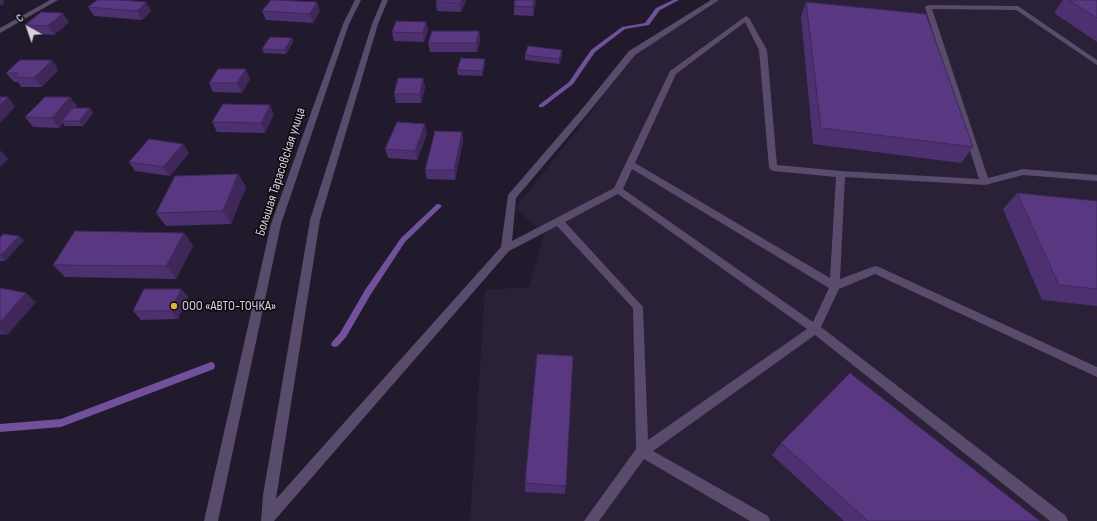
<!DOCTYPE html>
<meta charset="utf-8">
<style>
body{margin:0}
#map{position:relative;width:1097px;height:521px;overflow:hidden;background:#211a2c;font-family:"Sofia Sans Condensed",sans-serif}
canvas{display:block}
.north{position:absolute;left:8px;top:8px;width:40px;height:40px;-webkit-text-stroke:3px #0a070e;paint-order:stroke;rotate:320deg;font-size:11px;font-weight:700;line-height:16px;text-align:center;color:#d5d1dd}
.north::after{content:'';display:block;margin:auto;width:14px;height:18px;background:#d5d1dd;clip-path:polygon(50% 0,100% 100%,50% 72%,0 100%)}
</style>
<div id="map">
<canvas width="1097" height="521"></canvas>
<div class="north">С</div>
</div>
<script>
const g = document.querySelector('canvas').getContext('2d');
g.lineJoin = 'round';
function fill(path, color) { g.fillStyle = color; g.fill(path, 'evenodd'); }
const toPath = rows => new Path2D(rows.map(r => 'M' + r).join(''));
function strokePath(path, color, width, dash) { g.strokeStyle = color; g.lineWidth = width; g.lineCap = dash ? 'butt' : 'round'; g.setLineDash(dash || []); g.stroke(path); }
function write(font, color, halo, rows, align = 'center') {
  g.font = font + ' "Sofia Sans Condensed",sans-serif'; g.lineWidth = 3; g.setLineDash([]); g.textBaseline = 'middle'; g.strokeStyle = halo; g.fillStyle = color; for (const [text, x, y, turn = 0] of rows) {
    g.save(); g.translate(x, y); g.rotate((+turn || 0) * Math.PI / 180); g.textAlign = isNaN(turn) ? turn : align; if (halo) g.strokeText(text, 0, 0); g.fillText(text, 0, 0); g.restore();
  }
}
fill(toPath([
 [716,0,1097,0,1097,521,470,521,485,290,529,287,544,234,515,208,577,131,633,54]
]), '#2a2038');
fill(toPath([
 [673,0,679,0,660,10,649,25,625,29,595,52,573,84,543,107,539,107,539,105,569,82,591,50,622,27,645,23,656,8,673,0],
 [437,204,439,204,442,206,405,242,371,294,346,337,338,346,335,347,332,346,331,344,332,342,340,333,365,290,401,238,437,204],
 [211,362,214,363,215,366,214,369,61,427,0,432,0,424,61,419,211,362]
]), '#72509b');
fill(toPath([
 [50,0,58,0,0,33,0,28,50,0],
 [355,0,361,0,349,24,281,224,218,521,204,521,271,224,343,24,355,0],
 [382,0,388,0,378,24,320,220,276,499,501,247,508,195,582,109,629,51,711,0,719,0,635,55,588,113,516,198,512,241,614,188,670,71,746,16,749,18,767,50,777,165,841,171,979,179,925,7,928,5,1018,6,1097,60,1097,65,1016,10,932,9,988,178,1023,169,1097,175,1097,181,1023,175,985,185,845,177,840,279,875,266,879,267,1097,367,1097,377,875,274,839,289,821,327,1066,516,1068,521,1050,521,815,335,653,451,768,516,770,521,750,521,644,459,599,521,584,521,636,449,633,308,557,226,509,251,274,521,261,521,263,495,310,220,372,24,382,0],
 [745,22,759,50,769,168,773,171,836,177,830,278,635,163,676,74,745,22],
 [632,169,829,288,813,322,623,189,632,169],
 [618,194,807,329,648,440,643,307,565,222,618,194]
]), '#594b6b');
fill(toPath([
 [466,0,461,12,437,11,436,2],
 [515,0,536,0,533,16,514,15,514,6],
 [1063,0,1097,0,1097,42,1054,13],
 [146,2,151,11,142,20,94,16,88,7],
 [806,2,973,147,961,163,813,144,801,17],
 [262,11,320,11,313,23,266,20],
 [69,22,54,35,32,34,25,25],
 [426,22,428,31,424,42,394,41,392,32],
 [479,31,480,41,477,52,430,52,428,43],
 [292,38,293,42,286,54,264,53,262,49],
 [525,55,562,55,559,64,525,60],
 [485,59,485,64,482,76,458,75,457,70],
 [52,60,58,70,42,87,21,87,18,82,14,82,6,73],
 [423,78,425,87,421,103,396,103,394,94],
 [250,79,242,93,213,92,209,83],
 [70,97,77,106,76,108,90,108,93,113,83,126,65,126,63,123,59,128,33,127,25,117],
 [274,114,265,133,217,132,212,122],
 [462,132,463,141,455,180,427,179,425,170],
 [427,134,417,160,388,158,385,149],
 [183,144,189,153,170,176,135,171,129,162],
 [238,174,246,187,231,224,166,226,156,213],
 [1017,193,1097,201,1097,306,1042,300,1003,209],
 [184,233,193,246,176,279,65,277,53,265],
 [19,236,24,240,5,261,0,261,0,238],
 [0,288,36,302,7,335,0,334],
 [181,289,188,297,178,319,141,320,133,311],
 [573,356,565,494,525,492,525,483],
 [781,443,1040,521,844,521,772,455]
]), '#4d306f');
fill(toPath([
 [0,0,4,0,3,5,0,5],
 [462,0,466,0,461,12,460,3],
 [534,0,536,0,533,16,533,7],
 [146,2,151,11,142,20,137,11],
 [317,2,320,11,313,23,310,14],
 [63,13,69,22,54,35,48,26],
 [426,22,428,31,424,42,423,33],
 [479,31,480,41,477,52,476,43],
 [292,38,293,42,286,54,284,50],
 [562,50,562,55,559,64,559,59],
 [485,59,485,64,482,76,482,71],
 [52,60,58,70,42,87,34,78],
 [246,69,250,79,242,93,237,83],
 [423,78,425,87,421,103,420,94],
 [8,97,15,107,0,123,0,105],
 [70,97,77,106,65,121,62,121,63,123,59,128,52,118],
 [270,105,274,114,265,133,261,123],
 [90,108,93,113,83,126,79,121],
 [425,124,427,134,417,160,415,151],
 [462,132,463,141,455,180,454,170],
 [183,144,189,153,170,176,163,167],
 [0,150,8,159,0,167],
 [238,174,246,187,231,224,223,211],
 [184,233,193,246,176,279,166,266],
 [19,236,24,240,5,261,0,256],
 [181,289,188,297,178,319,171,311],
 [26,293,36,302,7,335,0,330,0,322]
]), '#3f275a');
const building = toPath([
 [97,0,120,0,146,2,137,11,88,7,97,0],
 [271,0,275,0,317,2,310,14,262,11,271,0],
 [437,0,462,0,460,3,436,2,437,0],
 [515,0,534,0,533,7,514,6,515,0],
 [1069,0,1097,0,1097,18,1069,0],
 [806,2,926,14,973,147,821,128,806,2],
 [41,12,63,13,48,26,25,25,41,12],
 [396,21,426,22,423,33,392,32,396,21],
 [432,31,479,31,476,43,428,43,432,31],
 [270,37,292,38,284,50,262,49,270,37],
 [528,46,562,50,559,59,525,55,528,46],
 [461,58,485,59,482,71,457,70,461,58],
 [20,60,52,60,34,78,14,77,18,73,6,73,20,60],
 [218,69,246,69,237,83,209,83,218,69],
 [398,78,423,78,420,94,394,94,398,78],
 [0,97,8,97,0,105,0,97],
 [45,97,70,97,52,118,25,117,45,97],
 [223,104,270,105,261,123,212,122,223,104],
 [73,108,90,108,79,121,62,121,73,108],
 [397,122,425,124,415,151,385,149,397,122],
 [435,131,462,132,454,170,425,170,435,131],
 [149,139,183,144,163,167,129,162,149,139],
 [238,174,223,211,156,213,175,176,238,174],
 [1017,193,1097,201,1097,289,1059,285,1017,193],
 [75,231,184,233,166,266,53,265,75,231],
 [3,234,19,236,0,256,0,238,3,234],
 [0,288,26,293,0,322,0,288],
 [144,289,181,289,171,311,133,311,144,289],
 [537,354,573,356,566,486,525,483,537,354],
 [850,373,1040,521,868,521,781,443,850,373]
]);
fill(building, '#5a3881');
strokePath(building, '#3f275a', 1);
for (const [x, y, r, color] of [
 [174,306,4,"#d7b434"]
]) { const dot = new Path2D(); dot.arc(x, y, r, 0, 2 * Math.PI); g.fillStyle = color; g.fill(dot); strokePath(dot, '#0a070e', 1.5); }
write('14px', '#d5d1dd', '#0a070e', [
 ["Большая Тарасовская улица",281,172,-72]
]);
write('14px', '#d5d1dd', '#0a070e', [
 ["ООО «АВТО-ТОЧКА»",182,306]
], 'left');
</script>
